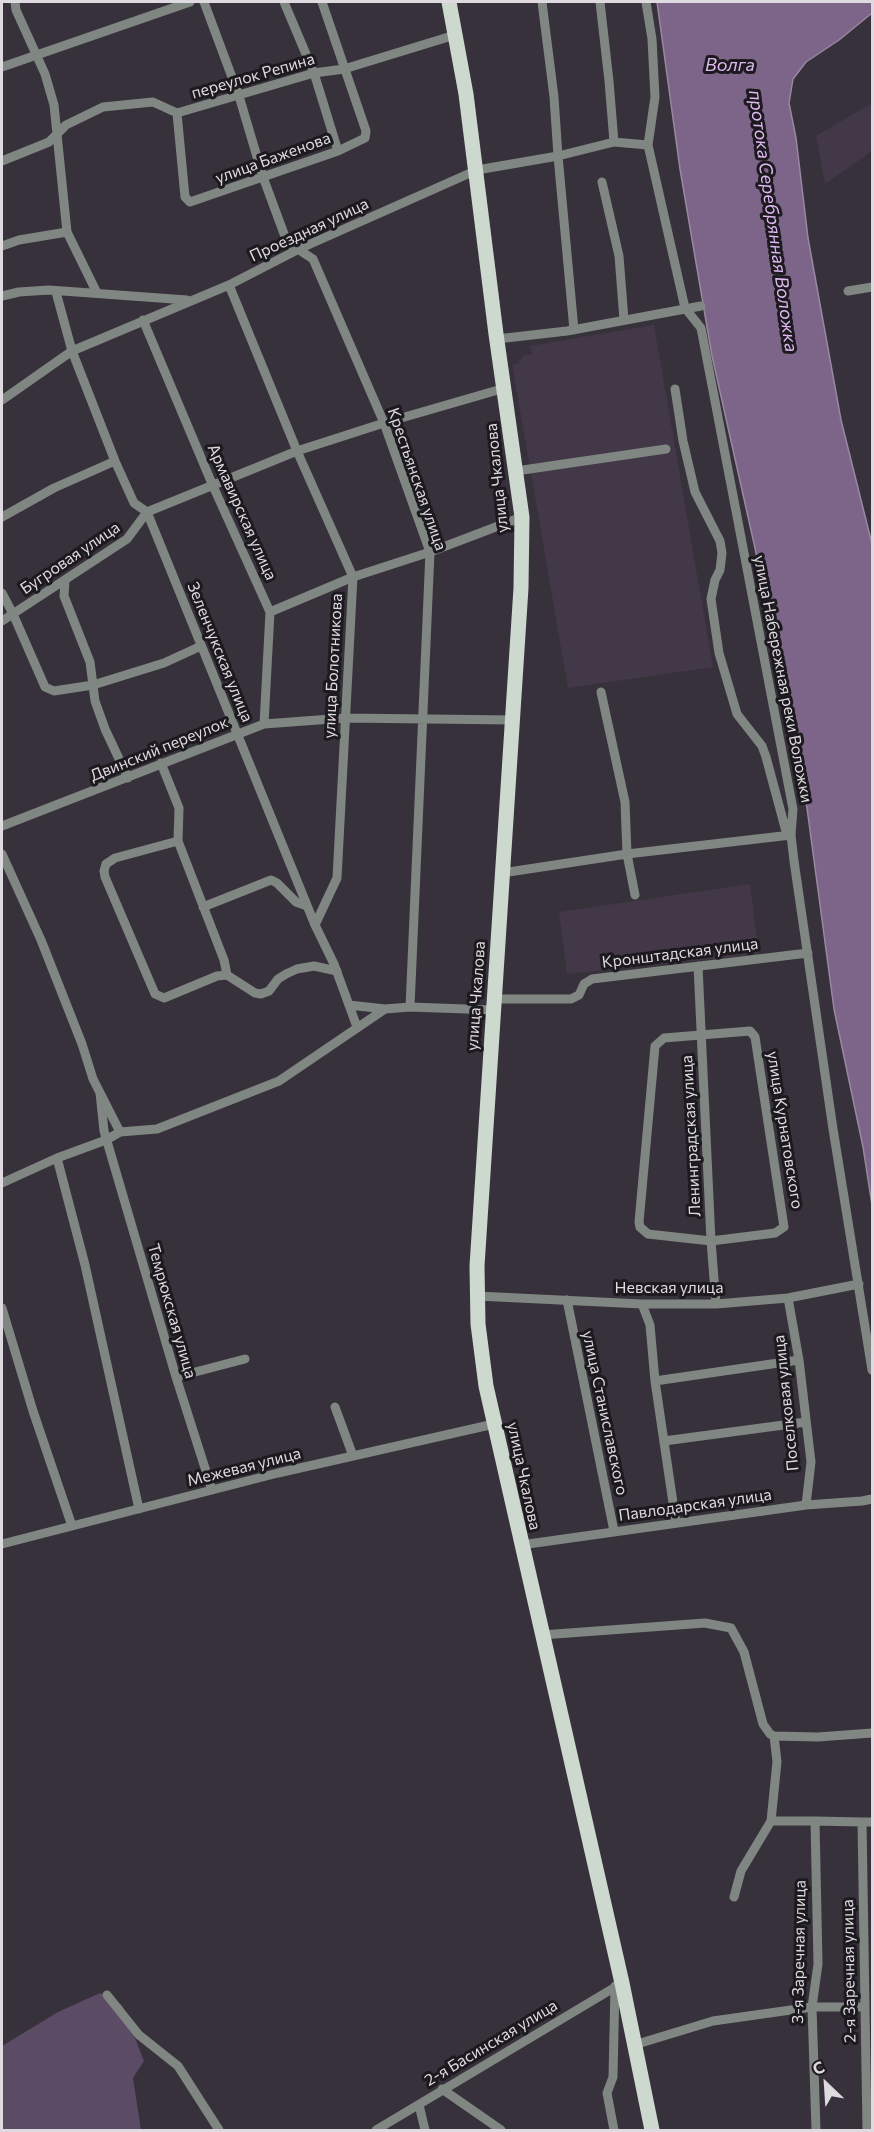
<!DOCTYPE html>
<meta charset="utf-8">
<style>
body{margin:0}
#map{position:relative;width:874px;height:2132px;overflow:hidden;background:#37313b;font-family:Commissioner,sans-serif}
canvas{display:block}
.frame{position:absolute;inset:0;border:3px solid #dedae0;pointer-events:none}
.north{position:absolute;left:796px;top:2054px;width:60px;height:60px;-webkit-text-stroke:4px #1d1a1f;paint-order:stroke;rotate:335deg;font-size:16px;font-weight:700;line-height:24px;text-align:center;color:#dedae0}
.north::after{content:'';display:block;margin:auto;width:21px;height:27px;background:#dedae0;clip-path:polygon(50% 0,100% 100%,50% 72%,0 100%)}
</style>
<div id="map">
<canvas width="874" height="2132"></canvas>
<div class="frame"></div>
<div class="north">С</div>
</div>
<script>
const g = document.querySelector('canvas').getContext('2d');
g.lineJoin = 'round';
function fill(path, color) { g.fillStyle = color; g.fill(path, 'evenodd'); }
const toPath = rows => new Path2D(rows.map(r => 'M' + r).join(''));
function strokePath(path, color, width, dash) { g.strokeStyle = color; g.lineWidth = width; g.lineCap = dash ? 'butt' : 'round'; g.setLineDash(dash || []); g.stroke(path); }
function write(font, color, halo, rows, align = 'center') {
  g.font = font + ' Commissioner,sans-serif'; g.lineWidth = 6; g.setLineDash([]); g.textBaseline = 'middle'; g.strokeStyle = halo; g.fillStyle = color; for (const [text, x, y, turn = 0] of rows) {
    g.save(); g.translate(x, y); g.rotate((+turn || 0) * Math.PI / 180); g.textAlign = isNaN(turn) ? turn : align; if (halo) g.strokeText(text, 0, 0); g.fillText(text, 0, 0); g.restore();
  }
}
fill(toPath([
 [872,103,872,151,825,184,816,136],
 [654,325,713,667,568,688,512,364,517,364,523,356,532,354,530,346],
 [750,884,759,954,567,974,559,912]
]), '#423847');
fill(toPath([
 [100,1993,122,2005,144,2061,133,2078,141,2130,2,2130,2,2046,58,2012]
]), '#5b4b64');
const water = toPath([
 [657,2,872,2,872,13,839,40,806,62,793,79,789,103,796,138,808,238,841,420,872,544,872,1205,863,1147,834,1009,807,808,755,548,712,356,680,169,657,2]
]);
fill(water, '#7c6588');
strokePath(water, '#9988a2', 1.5);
strokePath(toPath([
 [15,2,16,10,45,74,54,105,67,232,97,293],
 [204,2,239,96,263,177,287,242,313,259,384,423,430,552,410,1007],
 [284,2,314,73,338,151],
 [542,2,554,97,558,156,574,330],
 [600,2,609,81,614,142],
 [646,2,652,39,655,97,648,145,685,308,701,328,793,809,791,835,794,861,833,1129,872,1370],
 [2,67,190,2],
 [177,113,185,197,190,202,338,151,365,138,366,131,322,2],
 [2,161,49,142,66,125,103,107,153,102,177,113,314,73,344,69,455,35],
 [602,182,619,256,624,320],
 [2,246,19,240,67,232],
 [229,285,297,451,353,577,337,878,315,925],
 [848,291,872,287],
 [56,292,72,351,115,461,134,503,147,512,315,925,334,964,357,1027],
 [2,296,19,292,49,290,187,300],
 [143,320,213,486,270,612,264,724],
 [497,339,567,331,701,306],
 [675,389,683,441,695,492,720,541,722,553,720,570,715,580,711,599,719,653,737,714,762,746,766,757,787,835],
 [2,400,72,351,229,285,299,249,477,170,558,156,614,142,648,145],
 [516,471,666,449],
 [2,517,54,488,115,461],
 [65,581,64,596,90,662,95,701,105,729,128,778],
 [2,593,13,614,45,687,54,691,93,685,164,663,201,646],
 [270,612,353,577,430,552,522,517],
 [2,621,127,539,147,512,297,451,384,423,505,388],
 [601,692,625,802,627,854,635,895],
 [161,763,179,808,178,841,224,960,227,975],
 [2,826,264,724,345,718,513,720],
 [178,841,115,858,106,864,104,871,105,877,155,994,164,998,217,976,227,975,255,993,261,994,269,991,278,979,286,974,297,969,314,966,337,971],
 [2,854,41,940,82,1044,93,1079,120,1132],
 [502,873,627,854,791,835],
 [203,907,271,880,277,883,296,902,307,906],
 [698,966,711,1241,716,1304],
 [494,999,571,999,579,995,584,984,592,979,808,953],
 [349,1005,385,1009],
 [750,1031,755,1037,784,1227,775,1233,711,1241,648,1234,640,1227,639,1222,655,1046,664,1038,750,1031],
 [100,1093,104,1131,176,1377,212,1490],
 [57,1158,85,1265,139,1509],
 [2,1183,57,1158,106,1140,120,1132,157,1129,279,1081,385,1009,410,1007,493,1010],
 [477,1296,642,1304,716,1304,788,1298,859,1284],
 [788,1298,799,1360,811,1462,806,1505],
 [567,1300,614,1531],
 [642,1304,650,1325,655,1381,676,1523],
 [2,1308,33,1411,72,1526],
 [176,1377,245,1359],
 [655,1381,799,1360],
 [335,1407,353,1456],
 [664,1441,806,1422],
 [2,1544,278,1473,494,1424],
 [521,1545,806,1505,862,1501,872,1499],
 [542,1635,705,1623,731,1628,744,1652,763,1724,770,1734,774,1736,818,1737,872,1733],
 [771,1821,815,1821],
 [734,1897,741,1871,771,1821,777,1762,774,1736],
 [107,1995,139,2035,178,2066,219,2130],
 [634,2045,713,2021,812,2007,865,2007],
 [442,2089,501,2130],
 [419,2105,425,2130],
 [376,2130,622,1983],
 [614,2130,607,2093,613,2077,615,1986],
 [816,2130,812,2007,818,1964,815,1821,862,1822],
 [867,2130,862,1822,872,1822]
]), '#808681', 9);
strokePath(toPath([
 [449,2,466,94,496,334,522,517,521,588,477,1266,478,1324,486,1386,622,1983,652,2130]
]), '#cdd8cf', 15);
write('16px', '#dedae0', '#1d1a1f', [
 ["переулок Репина",253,76,-16],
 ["улица Баженова",273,158,-20],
 ["Проездная улица",309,230,-25],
 ["улица Чкалова",497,478,-96],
 ["Крестьянская улица",417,479,71],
 ["Армавирская улица",242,512,66],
 ["Бугровая улица",70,558,-34],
 ["Зеленчукская улица",220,652,68],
 ["улица Болотникова",333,666,-87],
 ["улица Набережная реки Воложки",783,679,79],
 ["Двинский переулок",159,749,-22],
 ["Кронштадская улица",680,953,-7],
 ["улица Чкалова",476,996,-86],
 ["улица Курнатовского",785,1130,81],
 ["Ленинградская улица",691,1136,-93],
 ["Невская улица",669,1288],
 ["Темрюкская улица",172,1311,74],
 ["Поселковая улица",786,1403,-96],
 ["улица Станиславского",605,1413,78],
 ["Межевая улица",244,1467,-14],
 ["улица Чкалова",524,1476,78],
 ["Павлодарская улица",695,1505,-8],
 ["3-я Заречная улица",799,1952,-89],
 ["2-я Заречная улица",849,1971,-91],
 ["2-я Басинская улица",491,2043,-31]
]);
write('italic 18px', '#deb8f2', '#1d1a1f', [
 ["Волга",730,65],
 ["протока Серебрянная Воложка",773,221,82]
]);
</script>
